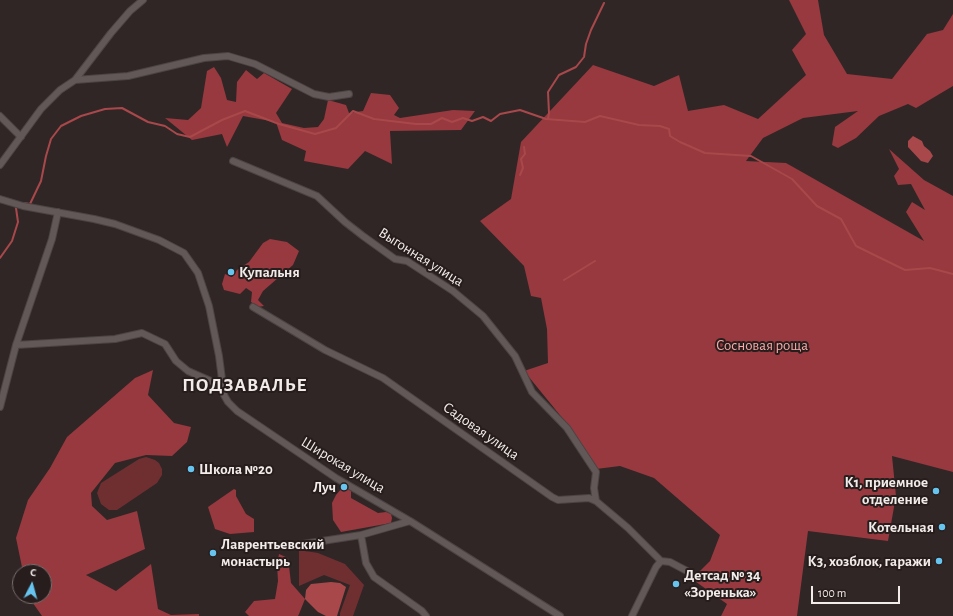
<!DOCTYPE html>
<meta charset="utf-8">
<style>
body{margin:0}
#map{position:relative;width:953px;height:616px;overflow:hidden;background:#302626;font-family:"Alegreya Sans",sans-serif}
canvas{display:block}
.north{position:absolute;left:12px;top:564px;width:40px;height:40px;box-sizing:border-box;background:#261d1c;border:1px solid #776f6e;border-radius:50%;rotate:6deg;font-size:11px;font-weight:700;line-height:16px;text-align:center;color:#f1ebea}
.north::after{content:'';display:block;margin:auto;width:14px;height:18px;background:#67c4ef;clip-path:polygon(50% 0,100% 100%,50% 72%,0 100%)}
.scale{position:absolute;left:811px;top:586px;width:89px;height:18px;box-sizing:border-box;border:2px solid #f1ebea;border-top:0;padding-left:5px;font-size:12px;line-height:14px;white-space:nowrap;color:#f1ebea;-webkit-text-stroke:3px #261d1c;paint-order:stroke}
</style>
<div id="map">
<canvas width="953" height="616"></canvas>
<div class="north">С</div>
<div class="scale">100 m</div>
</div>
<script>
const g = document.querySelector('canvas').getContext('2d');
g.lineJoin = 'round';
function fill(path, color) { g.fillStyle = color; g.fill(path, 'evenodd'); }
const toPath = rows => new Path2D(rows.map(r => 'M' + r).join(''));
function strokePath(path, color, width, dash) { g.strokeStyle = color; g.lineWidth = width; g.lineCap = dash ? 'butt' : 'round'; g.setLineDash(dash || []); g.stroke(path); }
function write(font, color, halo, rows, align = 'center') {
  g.font = font + ' "Alegreya Sans",sans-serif'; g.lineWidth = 4; g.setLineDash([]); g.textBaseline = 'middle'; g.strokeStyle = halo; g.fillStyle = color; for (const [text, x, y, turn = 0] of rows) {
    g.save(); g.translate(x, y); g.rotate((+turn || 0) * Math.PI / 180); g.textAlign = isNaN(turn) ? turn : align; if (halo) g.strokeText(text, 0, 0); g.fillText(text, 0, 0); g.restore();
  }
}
fill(toPath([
 [146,457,155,460,159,463,162,469,162,475,157,483,117,510,109,510,101,504,97,493,101,483,139,459],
 [299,550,318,553,345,564,364,585,353,616,340,616,340,613,350,585,324,575,299,586]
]), '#6f2f31');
fill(toPath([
 [789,0,818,0,824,35,847,74,892,79,927,34,943,30,953,14,953,86,916,108,908,104,879,116,856,138,838,148,832,145,835,127,858,111,803,118,763,138,746,161,786,163,924,241,906,212,912,202,925,210,911,184,898,185,894,176,899,169,889,149,924,180,953,196,953,472,892,456,896,496,888,541,808,531,797,616,721,616,727,604,692,579,710,561,720,535,654,478,620,466,596,469,568,425,524,371,548,363,547,329,541,298,531,296,524,266,480,221,511,199,521,142,593,65,654,86,679,75,688,111,724,105,758,119,806,75,792,50,806,34],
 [214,67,221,78,227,100,236,102,237,82,246,70,257,79,264,73,292,89,276,113,282,123,304,128,318,127,324,119,328,100,346,105,349,113,363,111,371,93,390,95,399,108,394,115,400,118,453,110,475,111,461,130,390,131,392,164,365,151,348,169,304,161,306,151,282,140,276,122,243,116,227,147,222,134,192,140,165,118,188,120,201,108,207,71],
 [270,239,287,242,299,251,293,265,263,291,258,300,264,306,258,307,251,302,252,292,246,288,240,294,224,290,222,284,225,274,232,277,237,270,249,262,263,243],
 [153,370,148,395,174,423,191,427,187,442,172,456,146,455,115,463,91,493,92,506,107,520,137,511,145,549,86,575,116,591,151,564,158,609,171,615,199,614,199,616,42,616,28,596,44,596,44,572,23,572,16,538,28,500,50,468,67,437,135,378],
 [347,488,351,490,351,498,378,513,386,512,391,514,392,518,391,523,341,532,333,520,332,503,336,495,341,489],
 [234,489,236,490,236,496,246,514,254,519,254,532,230,534,215,529,208,507],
 [279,554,288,558,291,583,305,599,299,614,298,616,249,616,245,612,254,601,275,599,278,581,277,565]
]), '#97393e');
fill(toPath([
 [913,136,922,141,924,146,930,151,933,156,928,163,921,161,908,147,908,141],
 [331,582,340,583,346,587,337,616,326,616,318,612,305,599,306,590,311,584]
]), '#a8484b');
strokePath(toPath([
 [548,119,549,113,548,92,559,75,576,67,584,57,586,44,591,30,604,3],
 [520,175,523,168,521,159,525,154,524,147],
 [24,203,30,204,41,181,46,156,51,139,61,126,81,116,105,109,122,108,148,122,165,126,177,134,190,137,222,120,245,111,279,124,315,134,336,128,353,111,374,119,416,124,431,124,442,118,452,122,463,118,472,121,483,117,491,121,500,114,520,110,546,119,585,122,600,116,639,125,660,126,669,129,670,136,680,142,705,153,751,156,792,179,817,206,841,219,856,246,905,270,930,268,953,274],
 [0,258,12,241,18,222,16,208,17,205],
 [564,280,595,261]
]), '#a8484b', 2);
const minor = toPath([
 [75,80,111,33,130,11,143,0],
 [0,116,21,137],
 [233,161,317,196,345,222,363,236,395,259,407,261,453,291,483,316,515,356,532,392,567,428,596,472,594,488,596,501],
 [0,165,41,109,60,90,75,80,128,76,204,58,228,56,255,64,314,94,329,97,349,94],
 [0,199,23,206,94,219,115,224,159,240,184,253,198,273,209,306,219,356,224,395,228,402,237,411,336,478,410,521,560,616],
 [253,307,325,350,383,378,552,497,558,500,589,498,596,501,628,528,661,561,670,562,687,571],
 [16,345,115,339,142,333,165,344,176,361,188,371,222,386],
 [0,407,16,345,52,239,58,212],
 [361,535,366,563,374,577,422,611,426,616],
 [290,546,361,535,410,521],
 [632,616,656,567,661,561]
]);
strokePath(minor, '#4c4444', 8);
strokePath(minor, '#635858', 6);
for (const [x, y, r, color] of [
 [231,272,4,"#67c4ef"],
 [191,469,4,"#67c4ef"],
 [344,487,4,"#67c4ef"],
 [936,491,4,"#67c4ef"],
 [942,527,4,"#67c4ef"],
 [213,553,4,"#67c4ef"],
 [939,561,4,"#67c4ef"],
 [676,584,4,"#67c4ef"]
]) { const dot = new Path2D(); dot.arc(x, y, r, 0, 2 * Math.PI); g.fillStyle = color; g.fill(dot); strokePath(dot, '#261d1c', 1.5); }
write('15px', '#f1ebea', '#261d1c', [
 ["Выгонная улица",421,257,32],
 ["Садовая улица",481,431,35],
 ["Широкая улица",343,465,31]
]);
write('bold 15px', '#f1ebea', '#261d1c', [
 ["Купальня",239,272],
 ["Школа №20",199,469],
 ["К1, приемное",928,482,"right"],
 ["отделение",928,499,"right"],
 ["Луч",336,487,"right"],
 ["Котельная",934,527,"right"],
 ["Лаврентьевский",221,544],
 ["монастырь",221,561],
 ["К3, хозблок, гаражи",931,561,"right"],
 ["Детсад № 34",684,575],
 ["«Зоренька»",684,592]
], 'left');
write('15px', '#f8a9a8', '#261d1c', [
 ["Сосновая роща",762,345]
]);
g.letterSpacing = '1px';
write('bold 19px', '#f1ebea', '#261d1c', [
 ["ПОДЗАВАЛЬЕ",245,385]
]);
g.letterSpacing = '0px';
</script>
